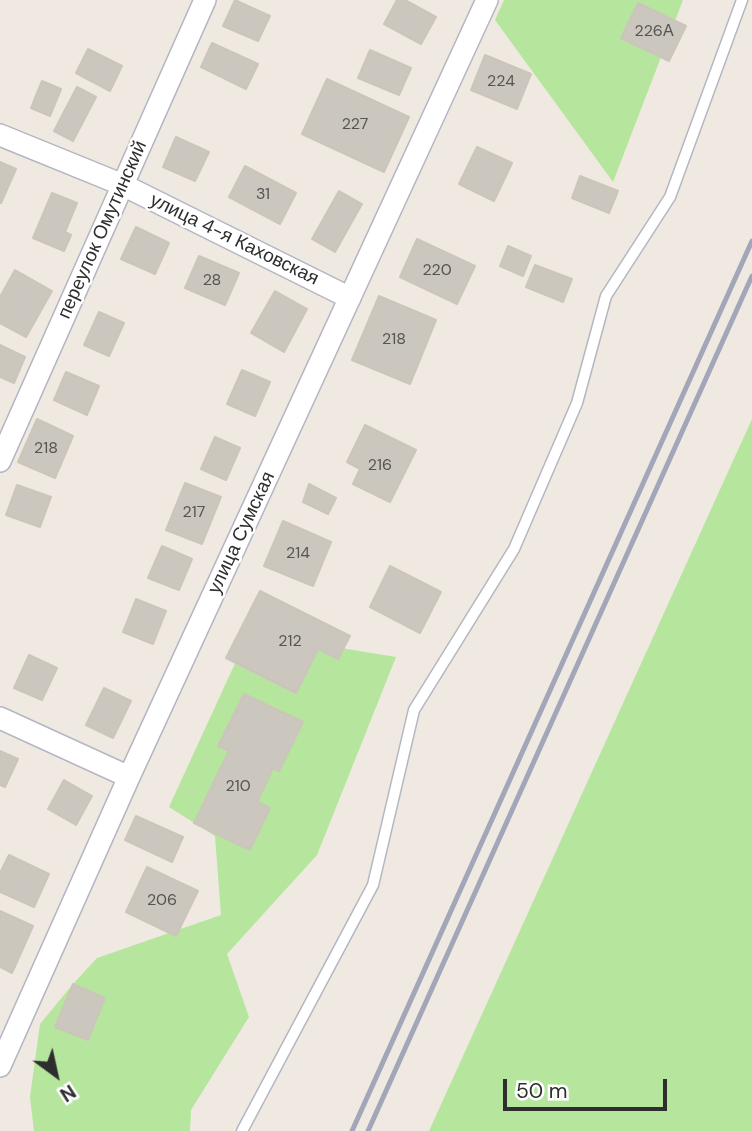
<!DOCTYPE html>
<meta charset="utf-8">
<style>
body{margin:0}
#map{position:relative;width:752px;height:1131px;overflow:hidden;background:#efe9e1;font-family:"DM Sans",sans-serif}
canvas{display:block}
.north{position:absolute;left:21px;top:1040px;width:70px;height:70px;-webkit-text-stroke:5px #fff;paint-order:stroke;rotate:147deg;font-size:19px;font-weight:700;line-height:28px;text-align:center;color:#2e2e2e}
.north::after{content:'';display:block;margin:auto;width:24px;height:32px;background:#2e2e2e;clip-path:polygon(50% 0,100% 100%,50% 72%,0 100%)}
.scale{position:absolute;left:503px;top:1079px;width:164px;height:32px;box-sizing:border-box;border:4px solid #2e2e2e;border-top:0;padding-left:9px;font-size:21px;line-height:24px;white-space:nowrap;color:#2e2e2e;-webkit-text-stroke:5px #fff;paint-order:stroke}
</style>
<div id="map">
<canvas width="752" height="1131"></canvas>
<div class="north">N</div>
<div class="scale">50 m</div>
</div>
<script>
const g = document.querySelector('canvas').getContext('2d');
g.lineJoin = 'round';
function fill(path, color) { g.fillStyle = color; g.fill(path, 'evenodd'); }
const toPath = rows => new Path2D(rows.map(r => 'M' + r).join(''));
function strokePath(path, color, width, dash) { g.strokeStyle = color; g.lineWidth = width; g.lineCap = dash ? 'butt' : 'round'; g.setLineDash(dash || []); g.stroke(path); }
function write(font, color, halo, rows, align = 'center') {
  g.font = font + ' "DM Sans",sans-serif'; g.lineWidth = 5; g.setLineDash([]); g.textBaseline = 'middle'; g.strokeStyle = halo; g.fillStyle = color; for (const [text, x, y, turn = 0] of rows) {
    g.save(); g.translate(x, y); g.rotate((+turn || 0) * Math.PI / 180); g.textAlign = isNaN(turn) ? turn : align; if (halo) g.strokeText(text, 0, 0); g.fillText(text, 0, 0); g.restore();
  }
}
fill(toPath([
 [504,0,683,0,613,182,495,20],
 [752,419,752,1131,429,1131],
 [249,633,396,657,317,855,227,954,249,1017,191,1110,190,1131,34,1131,30,1097,40,1024,73,984,97,958,221,915,215,836,169,807]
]), '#b6e59e');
const building = toPath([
 [235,0,270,16,258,41,223,26,235,0],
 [397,0,405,0,436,17,421,44,384,24,397,0],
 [638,3,686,26,669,61,621,38,638,3],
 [212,43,258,64,246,89,201,67,212,43],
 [88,49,122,66,110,91,76,73,88,49],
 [370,50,411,68,399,95,358,78,370,50],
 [485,55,531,74,517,109,471,90,485,55],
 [327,79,409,117,384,172,302,134,327,79],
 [42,81,61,89,50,116,31,108,42,81],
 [77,87,96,97,73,141,54,131,77,87],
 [176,137,209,152,195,181,163,167,176,137],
 [477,147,512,163,494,201,459,184,477,147],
 [0,162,16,169,1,203,0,202,0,162],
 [245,166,296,193,280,224,229,197,245,166],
 [580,176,618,191,609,213,572,198,580,176],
 [339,191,362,204,335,252,312,239,339,191],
 [52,193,77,203,65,232,71,235,64,251,33,238,52,193],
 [136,227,169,243,155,274,121,259,136,227],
 [417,239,475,266,457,304,400,277,417,239],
 [508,246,531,256,523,276,500,266,508,246],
 [199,256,239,273,225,305,185,288,199,256],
 [535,265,572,279,563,302,526,287,535,265],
 [15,270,52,291,26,337,0,323,0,297,15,270],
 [275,291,307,309,284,352,251,333,275,291],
 [379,296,436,320,410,384,352,360,379,296],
 [99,312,124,323,109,356,84,345,99,312],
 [0,345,25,357,14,383,0,377,0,345],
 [242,370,270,382,255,416,227,404,242,370],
 [66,372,99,386,87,415,54,400,66,372],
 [37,419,73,436,55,478,18,462,37,419],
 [365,425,416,450,390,502,353,484,360,469,347,462,365,425],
 [215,437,240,448,226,480,201,469,215,437],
 [185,483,221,497,202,544,166,530,185,483],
 [309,484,336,498,328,514,303,502,309,484],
 [17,485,51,497,40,527,6,515,17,485],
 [283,521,331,542,313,586,264,566,283,521],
 [162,546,192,559,179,590,148,578,162,546],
 [390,566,441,592,420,633,370,607,390,566],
 [260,591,350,636,338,659,318,649,296,693,226,658,260,591],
 [136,599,166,611,153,644,123,632,136,599],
 [29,655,57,668,42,700,14,688,29,655],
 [104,688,131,701,113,738,86,725,104,688],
 [244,694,303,722,279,771,273,768,257,802,270,808,250,850,194,823,229,751,218,746,244,694],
 [0,751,18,759,5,787,0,785,0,751],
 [64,780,92,796,76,825,48,809,64,780],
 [136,816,183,837,172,862,125,840,136,816],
 [9,855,49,874,34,907,0,892,0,873,9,855],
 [147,867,198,891,176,936,126,912,147,867],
 [0,911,33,926,12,973,0,967,0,911],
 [73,984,105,998,88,1040,55,1027,73,984]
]);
fill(building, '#cbc7bf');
strokePath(building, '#cbc5ba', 2);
const service = toPath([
 [242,1131,373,885,414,710,514,549,577,403,606,296,670,197,742,0]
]);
const minor = toPath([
 [0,135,123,185,350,298],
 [0,461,205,0],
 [0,718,129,777],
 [0,1066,129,777,487,0]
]);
strokePath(service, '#b4b7c1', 13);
strokePath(minor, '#b4b7c1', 24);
strokePath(service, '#fff', 10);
strokePath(minor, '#fff', 21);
strokePath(toPath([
 [352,1131,752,241],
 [368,1131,752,276]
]), '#a3a6b8', 5);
write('16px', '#555452', null, [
 ["226А",654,32],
 ["224",501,82],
 ["227",355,125],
 ["31",263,195],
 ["220",437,271],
 ["28",212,281],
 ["218",394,340],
 ["218",46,449],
 ["216",380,466],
 ["217",194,513],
 ["214",298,554],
 ["212",290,642],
 ["210",238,787],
 ["206",162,901]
]);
write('19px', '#2e2e2e', '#fff', [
 ["переулок Омутинский",103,230,-66],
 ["улица 4-я Каховская",234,240,26],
 ["улица Сумская",242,533,-65]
]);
</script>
